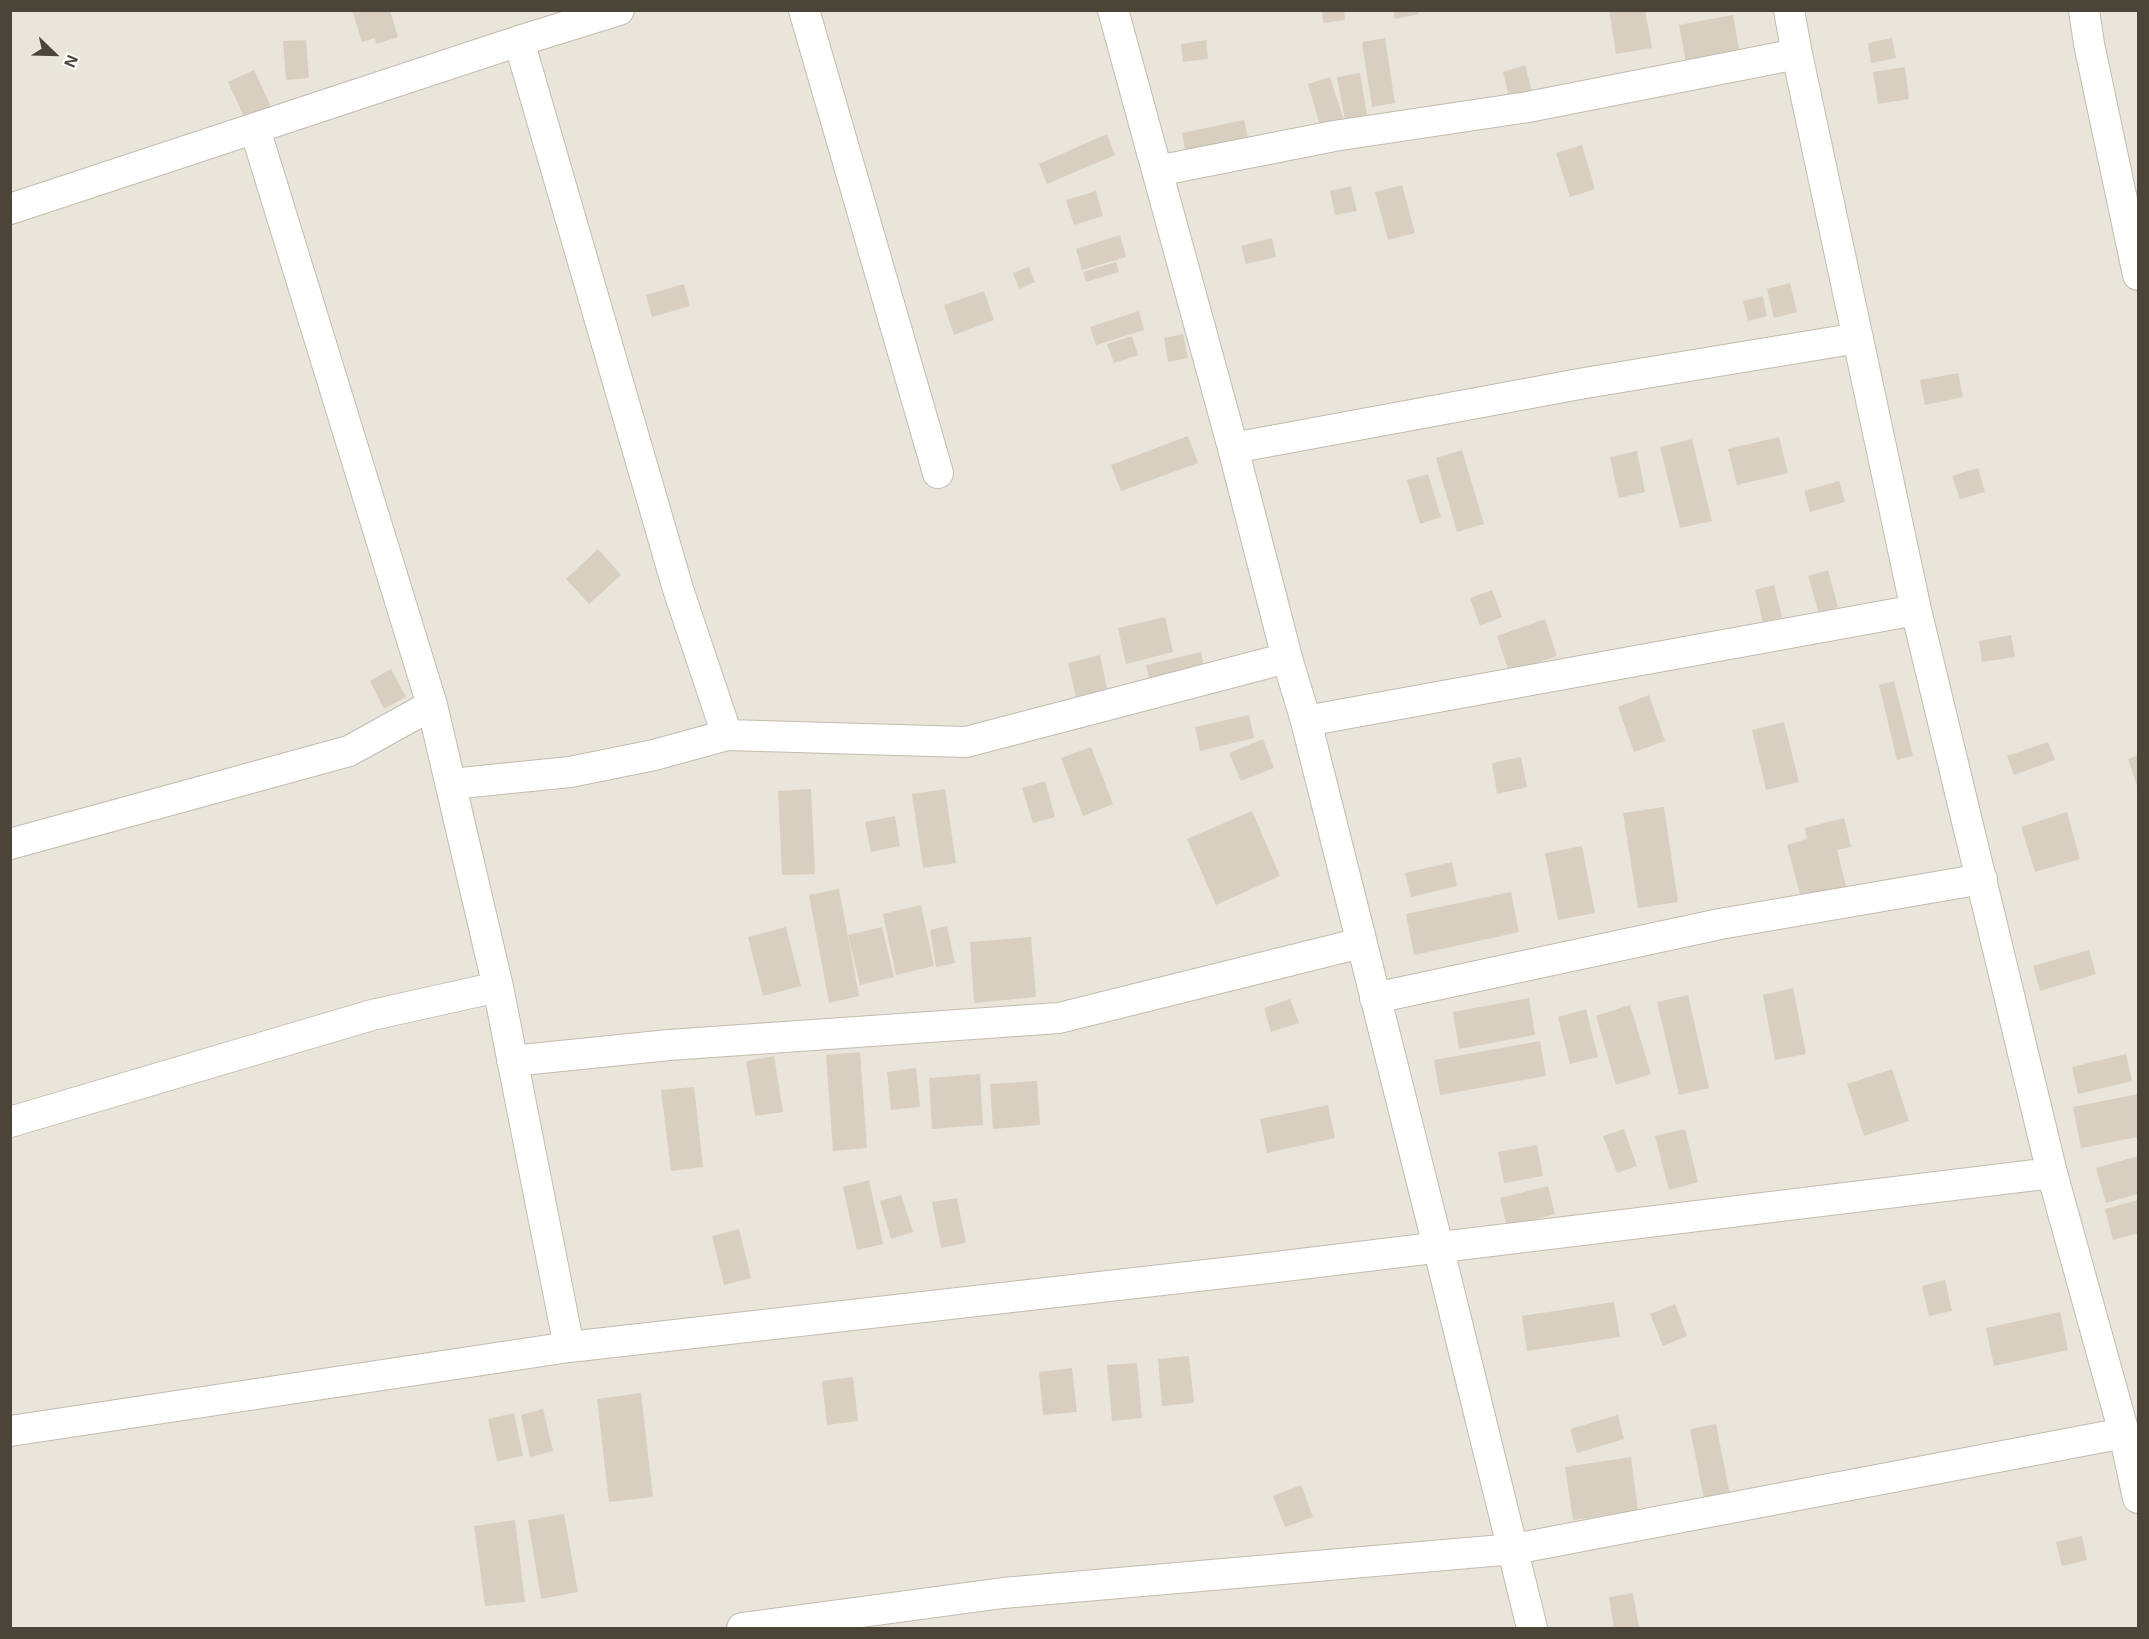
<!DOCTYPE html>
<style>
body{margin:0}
#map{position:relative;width:2149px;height:1639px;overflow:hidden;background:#f6f3ec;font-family:Arial,sans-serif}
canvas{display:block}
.frame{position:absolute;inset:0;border:12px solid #4b4439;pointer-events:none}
.north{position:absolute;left:24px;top:24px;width:60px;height:60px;-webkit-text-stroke:4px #fff;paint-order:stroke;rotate:113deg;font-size:16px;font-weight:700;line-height:24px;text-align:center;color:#4b4439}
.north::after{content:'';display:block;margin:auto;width:21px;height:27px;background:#4b4439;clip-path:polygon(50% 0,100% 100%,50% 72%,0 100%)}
</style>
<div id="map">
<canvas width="2149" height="1639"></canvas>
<div class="frame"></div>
<div class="north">N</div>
</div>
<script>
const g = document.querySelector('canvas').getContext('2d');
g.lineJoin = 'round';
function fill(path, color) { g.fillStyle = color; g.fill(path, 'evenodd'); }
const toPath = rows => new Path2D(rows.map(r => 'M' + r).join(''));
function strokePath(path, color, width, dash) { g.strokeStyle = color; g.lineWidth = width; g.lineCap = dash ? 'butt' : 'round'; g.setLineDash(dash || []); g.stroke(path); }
fill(toPath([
 [11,11,2138,11,2138,1628,11,1628]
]), '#eae5da');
fill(toPath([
 [352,10,390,10,398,37,376,44,375,38,362,42],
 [1322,10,1344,10,1345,20,1323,23],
 [1393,10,1419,10,1419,14,1395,19],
 [1609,10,1645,10,1652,48,1616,54],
 [1733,15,1741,59,1687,68,1679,25],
 [1385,38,1395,103,1372,107,1362,42],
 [1892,38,1896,58,1871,63,1868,43],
 [306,40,309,78,286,80,283,41],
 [1206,40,1208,59,1183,62,1181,44],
 [1525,65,1534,100,1511,106,1503,72],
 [1905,67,1909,99,1878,104,1873,72],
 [254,70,274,113,248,125,228,82],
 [1360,73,1367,115,1345,120,1337,77],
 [1330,77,1343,118,1320,125,1308,84],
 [1244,120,1250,147,1187,160,1182,133],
 [1107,134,1115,155,1047,184,1039,164],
 [1582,145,1595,189,1570,197,1556,153],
 [1402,185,1415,233,1388,240,1375,192],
 [1351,186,1357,211,1335,215,1330,191],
 [1096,191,1103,216,1074,225,1066,200],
 [1120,235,1126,257,1082,270,1076,249],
 [1272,238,1276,257,1246,264,1241,246],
 [1116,262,1119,272,1086,282,1083,272],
 [1029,267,1035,282,1019,289,1013,273],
 [1790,283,1797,312,1774,318,1767,289],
 [684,284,690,306,652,317,646,295],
 [984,291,994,320,954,335,944,305],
 [1763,296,1767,316,1748,321,1743,301],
 [1139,311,1144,330,1096,345,1090,327],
 [1183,334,1188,358,1168,362,1164,338],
 [1132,336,1138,355,1114,363,1107,344],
 [1958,373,1963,397,1925,405,1920,380],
 [1188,436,1198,463,1121,491,1111,465],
 [1779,437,1788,473,1737,485,1728,449],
 [1692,439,1712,521,1680,528,1660,447],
 [1462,450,1484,524,1457,532,1436,458],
 [1637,451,1645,492,1619,498,1610,457],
 [1978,468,1985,492,1960,499,1952,476],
 [1428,474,1441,517,1420,524,1407,480],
 [1839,481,1845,502,1810,512,1804,491],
 [598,549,621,575,589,604,566,579],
 [1828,570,1838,607,1819,613,1808,576],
 [1774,585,1782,617,1763,622,1755,590],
 [1492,590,1502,617,1480,626,1470,598],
 [1165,617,1173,652,1126,664,1118,628],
 [1545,619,1557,656,1509,672,1497,636],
 [2011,635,2015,657,1982,662,1979,641],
 [1201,652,1205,672,1151,686,1146,665],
 [1100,655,1109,698,1078,706,1068,663],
 [391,669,406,697,384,709,370,681],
 [1894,681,1913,756,1897,760,1879,685],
 [1649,695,1665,741,1634,752,1618,707],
 [1249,715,1254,738,1200,751,1195,727],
 [1784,722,1799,782,1766,790,1752,730],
 [1263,739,1274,768,1241,781,1229,753],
 [2048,742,2055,760,2014,775,2007,756],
 [1091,747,1113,804,1083,816,1061,758],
 [2138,755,2138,789,2128,759],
 [1521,757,1527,787,1497,794,1492,763],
 [1045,781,1055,817,1033,823,1022,788],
 [811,789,815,874,782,875,778,791],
 [945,789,956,863,923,868,912,794],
 [1664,807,1678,902,1638,908,1623,813],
 [1252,811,1280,876,1216,905,1187,839],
 [2067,812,2080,859,2035,872,2021,827],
 [895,816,900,846,871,852,865,822],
 [1844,818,1851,847,1837,850,1847,890,1802,902,1787,845,1807,839,1805,828],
 [1582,846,1595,913,1558,920,1545,853],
 [1452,862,1457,886,1411,897,1405,873],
 [839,889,859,996,829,1003,809,895],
 [1511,892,1519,932,1414,955,1406,914],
 [921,905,934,966,896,975,883,914],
 [947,926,955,963,936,967,930,930],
 [786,927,801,986,763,996,748,937],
 [882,927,894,977,860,985,848,935],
 [1031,937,1036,997,974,1003,970,942],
 [2089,950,2096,974,2040,991,2033,966],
 [1793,988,1806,1054,1775,1060,1763,995],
 [1688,995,1709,1088,1679,1095,1657,1002],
 [1529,998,1535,1035,1459,1049,1453,1012],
 [1290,999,1299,1023,1271,1032,1264,1008],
 [1630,1005,1651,1074,1616,1085,1596,1016],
 [1586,1009,1598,1057,1570,1064,1558,1017],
 [1540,1041,1546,1076,1440,1095,1434,1060],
 [860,1052,867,1148,833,1151,826,1055],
 [2126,1054,2132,1081,2078,1094,2072,1067],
 [774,1056,783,1112,755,1116,746,1061],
 [916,1068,920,1107,891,1110,887,1072],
 [1892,1069,1909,1121,1864,1136,1847,1084],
 [980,1074,983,1125,932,1129,929,1078],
 [1037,1081,1040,1125,993,1129,990,1084],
 [694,1087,703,1167,671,1171,661,1090],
 [2138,1094,2138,1137,2081,1148,2073,1107],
 [1328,1105,1335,1138,1267,1153,1260,1119],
 [1624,1129,1637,1166,1617,1173,1603,1136],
 [1685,1129,1698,1182,1669,1190,1655,1136],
 [1537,1145,1543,1176,1504,1183,1498,1152],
 [2138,1156,2138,1194,2106,1203,2096,1168],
 [869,1180,883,1244,857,1250,843,1187],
 [1548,1186,1555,1214,1507,1227,1500,1198],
 [901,1195,913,1232,891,1239,880,1201],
 [957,1198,966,1243,941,1248,932,1202],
 [2138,1200,2138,1233,2113,1240,2105,1209],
 [739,1229,751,1278,724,1285,712,1236],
 [1945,1280,1952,1311,1929,1316,1922,1286],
 [1614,1302,1620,1337,1527,1351,1522,1316],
 [1675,1304,1687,1336,1663,1346,1650,1314],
 [2060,1312,2068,1350,1994,1366,1986,1328],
 [1189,1356,1194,1403,1162,1406,1158,1359],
 [1137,1363,1142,1418,1112,1421,1107,1365],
 [1072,1368,1077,1412,1043,1415,1039,1372],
 [853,1377,858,1421,827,1425,822,1381],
 [641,1393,653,1497,609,1502,597,1399],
 [543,1409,553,1451,530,1457,521,1415],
 [514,1413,523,1456,497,1461,488,1419],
 [1618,1415,1624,1439,1577,1453,1570,1429],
 [1716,1424,1732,1505,1706,1510,1690,1429],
 [1631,1457,1638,1511,1573,1520,1565,1467],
 [1301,1485,1313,1517,1285,1527,1273,1496],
 [564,1514,578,1592,541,1599,528,1520],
 [515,1520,525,1602,485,1606,474,1526],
 [2082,1536,2087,1560,2062,1566,2056,1542],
 [1633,1593,1639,1628,1614,1628,1609,1597]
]), '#d8cfc1');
const street = toPath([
 [804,10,938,473],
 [1113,10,1233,448,1287,658,1306,721,1438,1246,1532,1628],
 [1789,10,1797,54,1916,610,2052,1173,2124,1433,2138,1498],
 [2084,10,2089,44,2138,275],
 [255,129,432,705,498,987,569,1347],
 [1157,171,1334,136,1528,107,1797,54],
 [10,209,519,41,619,10],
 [1233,448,1585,383,1858,338],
 [1306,721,1916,610],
 [727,735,966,742,1287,658],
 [451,784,570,772,654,755,727,735,678,589,519,41],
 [10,844,349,751,432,705],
 [1375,998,1720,924,1982,879],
 [512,1061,669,1045,1059,1018,1361,943],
 [10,1122,372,1015,498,987],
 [10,1431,569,1347,1268,1268,2052,1173],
 [742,1628,1003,1593,1514,1549,2124,1433]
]);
strokePath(street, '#c2bbae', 32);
strokePath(street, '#fff', 30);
</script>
